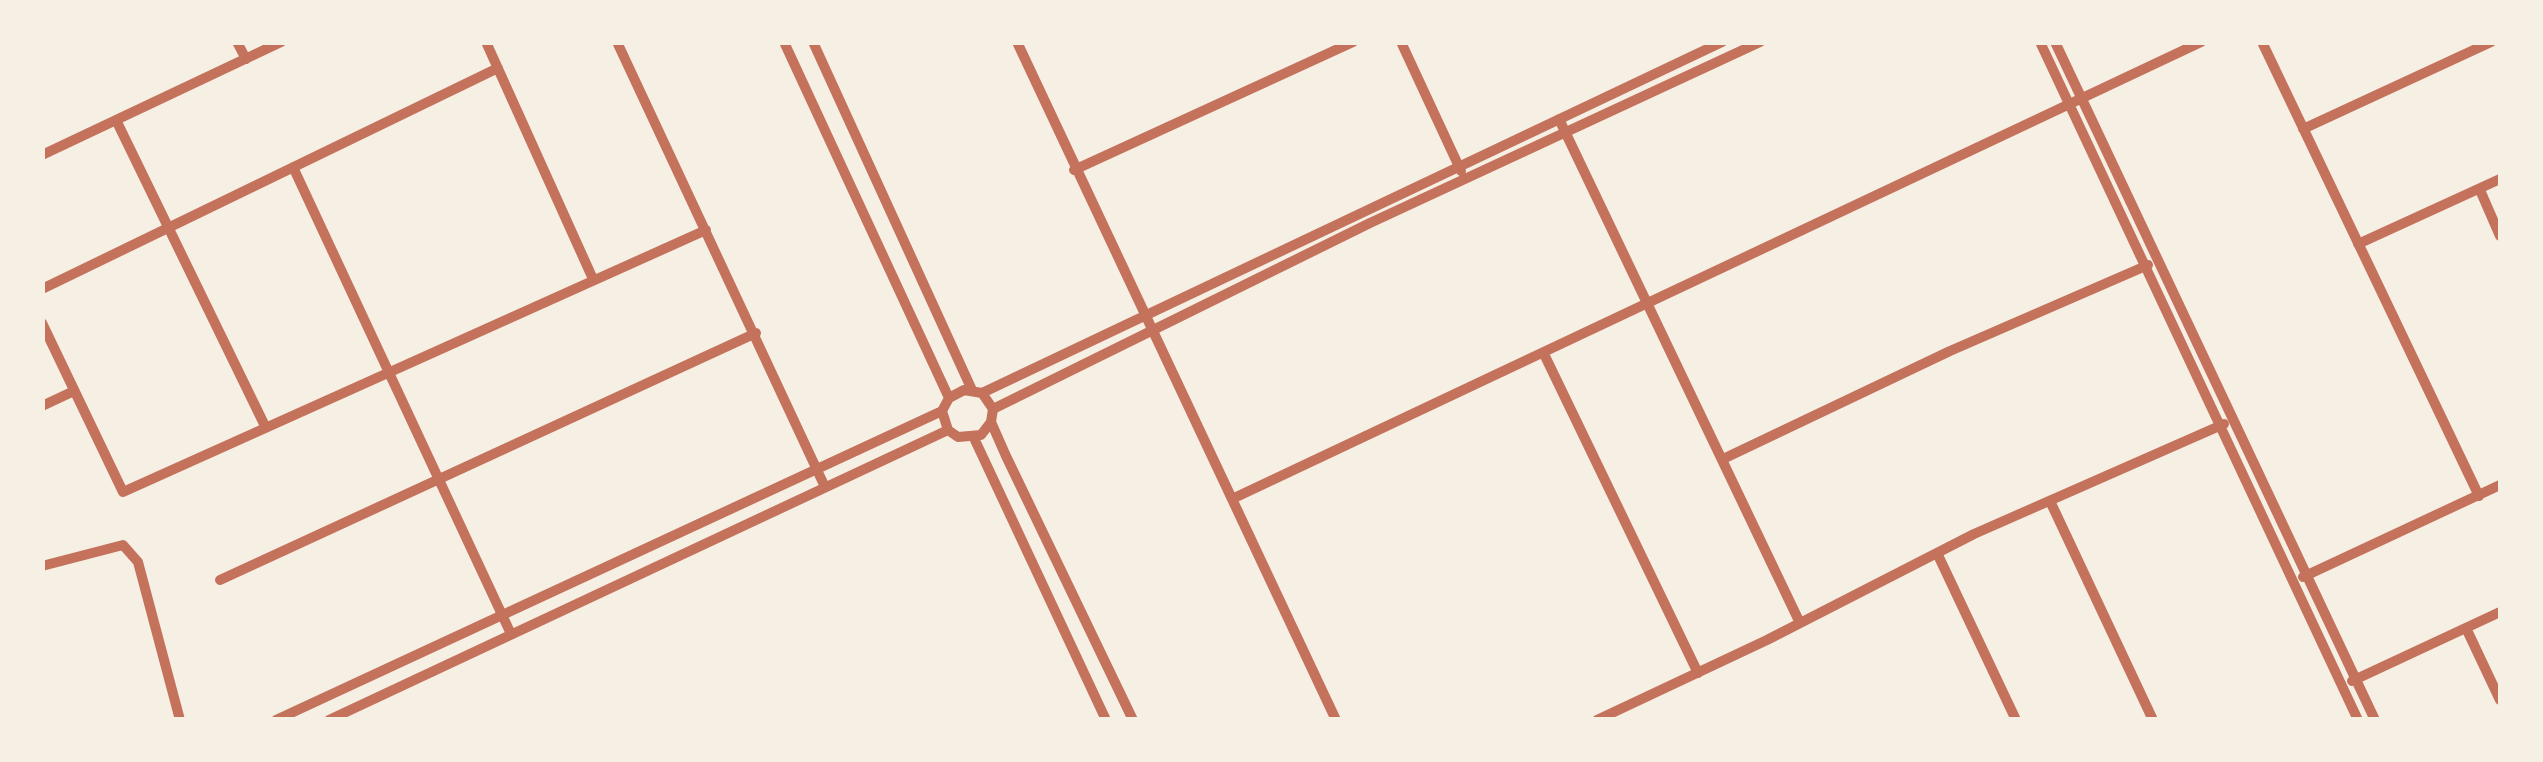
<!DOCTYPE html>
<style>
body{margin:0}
#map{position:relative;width:2543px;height:762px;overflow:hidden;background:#f6efe4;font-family:"Public Sans",sans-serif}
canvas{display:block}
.frame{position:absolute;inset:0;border:45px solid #f6efe4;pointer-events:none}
</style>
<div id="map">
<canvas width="2543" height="762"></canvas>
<div class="frame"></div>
</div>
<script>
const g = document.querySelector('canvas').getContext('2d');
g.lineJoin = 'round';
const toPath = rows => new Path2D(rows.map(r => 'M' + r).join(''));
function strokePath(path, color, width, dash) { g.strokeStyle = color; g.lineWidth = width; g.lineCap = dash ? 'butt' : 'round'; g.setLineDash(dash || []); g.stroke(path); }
strokePath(toPath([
 [237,42,246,59],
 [486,42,593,279],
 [617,42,825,487],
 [784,42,949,398],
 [813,42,972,390],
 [1017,42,1336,720],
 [1401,42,1461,171],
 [2040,42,2358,720],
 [2055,42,2375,720],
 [2262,42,2479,496],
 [1559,119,1800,623],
 [116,120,265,426],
 [2303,129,2491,42],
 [42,155,281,42],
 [293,167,511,634],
 [1074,170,1353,42],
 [2480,190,2500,236],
 [2358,244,2500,179],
 [42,289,498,68],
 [42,323,123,492,706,230],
 [1544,354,1698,673],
 [982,393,1722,42],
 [42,406,74,391],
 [993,409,1370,223,1760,42],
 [942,411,948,430,958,437,981,435,991,422],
 [974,438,1106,720],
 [1723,459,1950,351,2148,265],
 [1232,499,2201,42],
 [2050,501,2153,720],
 [1937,553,2016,720],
 [42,566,123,545,138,562,180,720],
 [2303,577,2500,485],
 [220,580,756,333],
 [2466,628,2500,700],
 [2352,681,2500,612],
 [276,720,942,411,949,398,964,390,982,393,993,409,991,422,1006,456,1133,720],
 [329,720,948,430],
 [1597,720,1767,640,1974,534,2224,424]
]), '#c5725c', 10);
</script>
